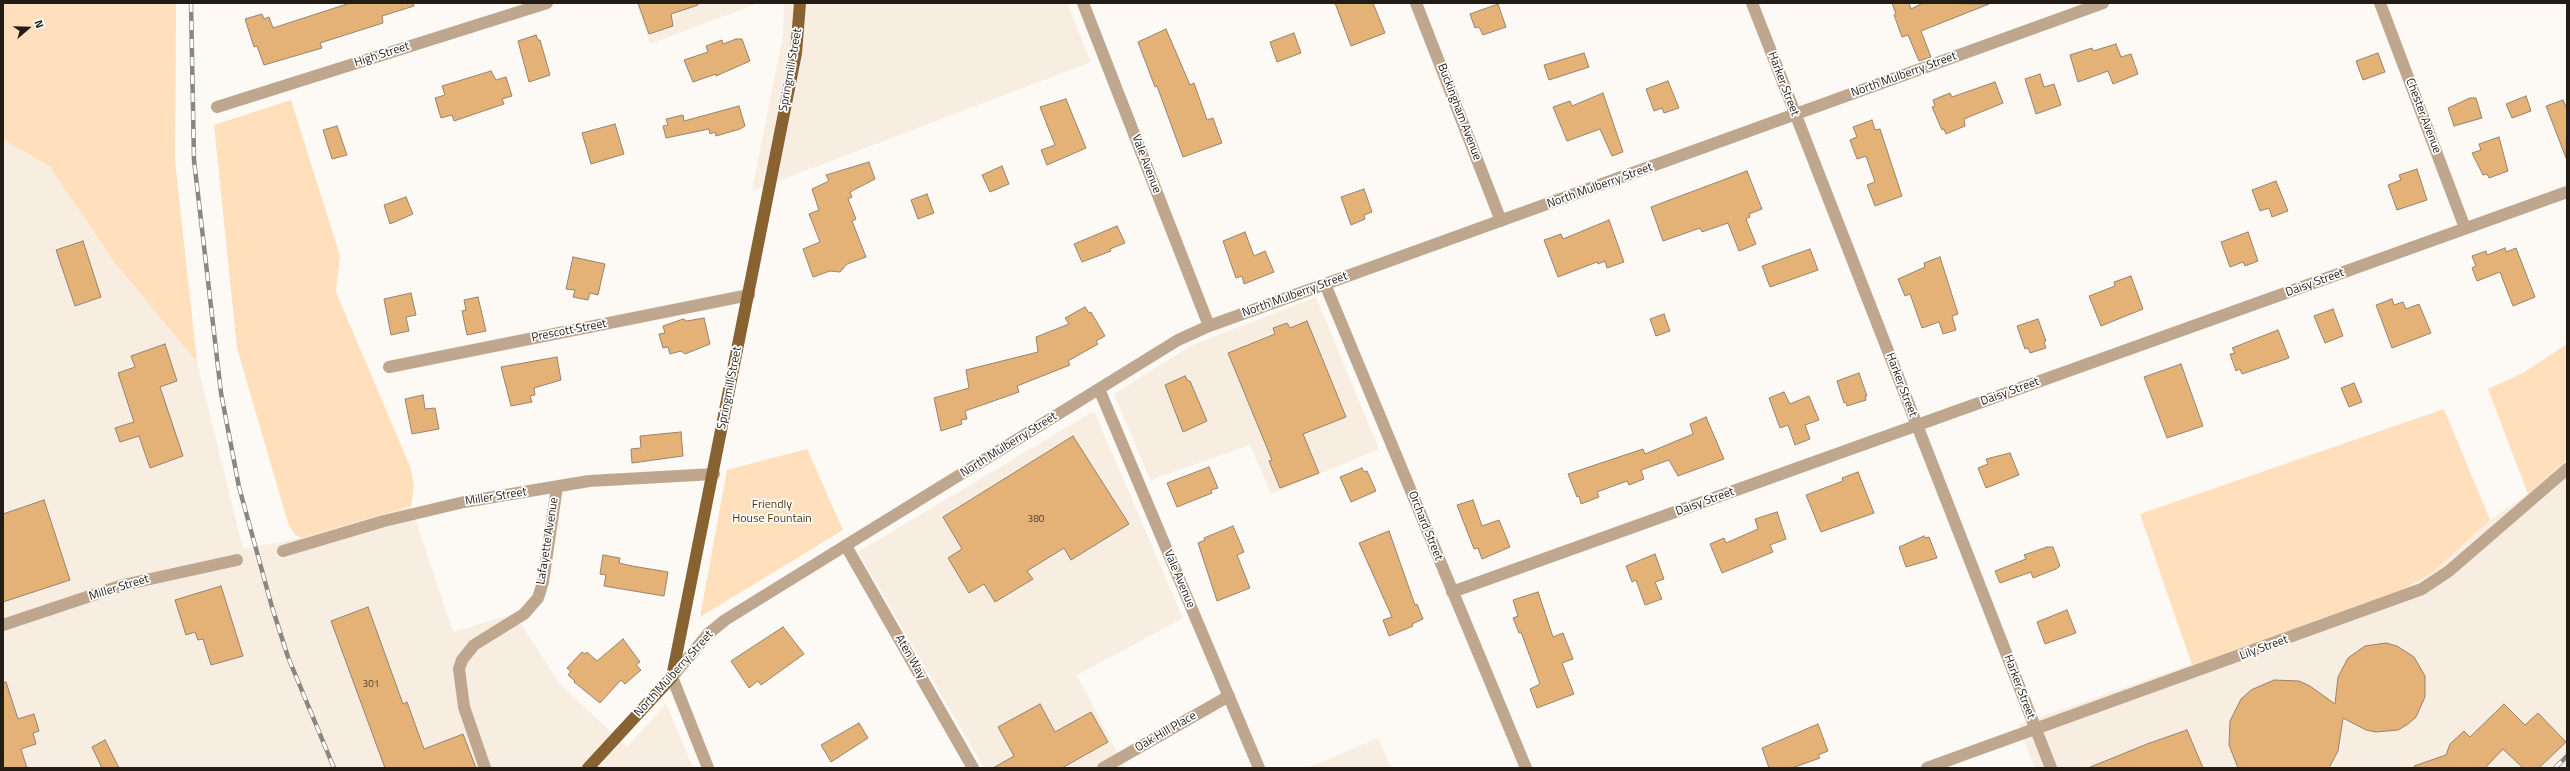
<!DOCTYPE html>
<style>
body{margin:0}
#map{position:relative;width:2570px;height:771px;overflow:hidden;background:#fdf9f4;font-family:"Titillium Web",sans-serif}
canvas{display:block}
.frame{position:absolute;inset:0;border:4px solid #231c14;pointer-events:none}
.north{position:absolute;left:8px;top:8px;width:40px;height:40px;-webkit-text-stroke:3px #fff;paint-order:stroke;rotate:70deg;font-size:11px;font-weight:700;line-height:16px;text-align:center;color:#231c14}
.north::after{content:'';display:block;margin:auto;width:14px;height:18px;background:#231c14;clip-path:polygon(50% 0,100% 100%,50% 72%,0 100%)}
</style>
<div id="map">
<canvas width="2570" height="771"></canvas>
<div class="frame"></div>
<div class="north">N</div>
</div>
<script>
const g = document.querySelector('canvas').getContext('2d');
g.lineJoin = 'round';
function fill(path, color) { g.fillStyle = color; g.fill(path, 'evenodd'); }
const toPath = rows => new Path2D(rows.map(r => 'M' + r).join(''));
function strokePath(path, color, width, dash) { g.strokeStyle = color; g.lineWidth = width; g.lineCap = dash ? 'butt' : 'round'; g.setLineDash(dash || []); g.stroke(path); }
function write(font, color, halo, rows, align = 'center') {
  g.font = font + ' "Titillium Web",sans-serif'; g.lineWidth = 3.5; g.setLineDash([]); g.textBaseline = 'middle'; g.strokeStyle = halo; g.fillStyle = color; for (const [text, x, y, turn = 0] of rows) {
    g.save(); g.translate(x, y); g.rotate((+turn || 0) * Math.PI / 180); g.textAlign = isNaN(turn) ? turn : align; if (halo) g.strokeText(text, 0, 0); g.fillText(text, 0, 0); g.restore();
  }
}
fill(toPath([
 [636,3,759,3,650,44],
 [784,3,1067,3,1091,62,752,191,783,35],
 [3,137,31,157,50,167,115,263,197,362,243,549,302,538,411,506,453,632,514,614,560,684,627,747,666,704,693,768,3,768],
 [1316,297,1379,449,1271,494,1250,445,1150,480,1114,394,1192,345],
 [1094,411,1183,618,1077,675,1125,768,984,768,858,552],
 [2567,459,2567,768,2035,768,2018,725,2402,590,2433,572,2490,520,2528,494],
 [1378,738,1391,768,1308,768]
]), '#f7ede1');
fill(toPath([
 [3,3,176,3,175,161,197,362,115,263,50,167,4,140],
 [291,100,340,256,336,292,411,469,414,486,411,506,302,538,294,534,288,523,237,348,214,125],
 [2567,344,2567,459,2528,494,2488,389,2523,373],
 [2444,409,2490,520,2433,572,2402,590,2192,665,2140,514],
 [807,449,843,530,700,617,727,470]
]), '#ffdfbc');
const building = toPath([
 [350,3,413,3,414,6,382,16,383,23,320,43,322,48,264,65,257,46,254,47,245,19,262,14,264,19,269,17,273,28,350,3],
 [638,3,697,3,698,5,671,14,673,26,649,34,638,3],
 [1335,3,1373,3,1385,33,1351,46,1335,3],
 [1892,3,1909,3,1911,9,1923,3,1989,4,1921,31,1931,57,1919,61,1908,35,1902,37,1894,15,1896,14,1892,3],
 [1498,4,1506,27,1483,35,1479,27,1475,28,1470,14,1498,4],
 [1166,29,1190,85,1194,83,1207,120,1213,118,1222,143,1183,157,1157,86,1155,87,1138,42,1166,29],
 [1294,33,1301,53,1277,62,1270,42,1294,33],
 [536,35,538,40,540,40,550,75,529,82,518,41,536,35],
 [736,39,742,39,750,61,716,76,716,74,693,82,684,60,708,52,706,46,722,40,723,44,736,39],
 [2116,44,2121,57,2131,54,2138,74,2113,84,2108,71,2078,82,2070,55,2092,48,2093,51,2116,44],
 [1584,53,1589,67,1549,80,1544,65,1584,53],
 [2378,53,2385,72,2363,80,2356,61,2378,53],
 [491,71,496,80,506,77,512,96,502,99,504,104,454,121,452,115,441,118,435,98,445,95,442,86,491,71],
 [2040,74,2044,87,2054,84,2061,105,2036,114,2025,79,2040,74],
 [1668,81,1679,108,1664,113,1662,108,1654,111,1646,89,1668,81],
 [1995,82,2003,103,1964,119,1965,126,1946,134,1944,129,1942,130,1932,107,1935,106,1933,100,1950,93,1952,97,1995,82],
 [1603,93,1623,152,1612,156,1600,129,1567,141,1553,107,1570,101,1572,106,1603,93],
 [2526,96,2531,111,2512,118,2506,104,2526,96],
 [2470,98,2476,98,2482,118,2454,126,2448,108,2470,98],
 [1066,99,1086,148,1047,165,1041,150,1055,145,1040,107,1066,99],
 [2563,100,2567,109,2566,158,2546,106,2563,100],
 [739,106,745,126,740,129,716,136,715,132,710,134,709,129,666,138,663,126,668,125,666,119,683,115,684,121,739,106],
 [1872,120,1875,130,1880,129,1902,196,1875,206,1867,185,1875,182,1866,156,1857,159,1850,140,1857,137,1853,127,1872,120],
 [615,124,624,154,591,164,582,133,615,124],
 [337,126,347,155,332,159,323,130,337,126],
 [2499,137,2508,171,2489,178,2487,174,2483,175,2472,153,2481,150,2479,144,2499,137],
 [869,162,875,179,850,192,852,197,848,199,856,219,852,221,866,257,847,264,840,272,830,271,813,277,803,249,820,242,809,214,819,210,812,189,829,181,826,175,869,162],
 [1002,166,1009,184,990,192,982,175,1002,166],
 [2417,169,2427,200,2397,210,2388,185,2401,180,2399,175,2417,169],
 [1747,171,1762,209,1749,214,1750,217,1746,219,1756,244,1739,251,1728,223,1702,232,1700,228,1663,241,1651,207,1747,171],
 [2276,181,2288,211,2272,217,2269,208,2260,211,2252,190,2276,181],
 [1364,189,1372,212,1364,215,1365,219,1351,225,1341,197,1364,189],
 [927,194,934,213,918,219,911,200,927,194],
 [406,197,413,214,390,224,384,205,406,197],
 [1609,220,1624,262,1607,268,1605,261,1598,264,1597,262,1558,277,1544,240,1561,234,1563,239,1609,220],
 [1117,226,1125,243,1110,249,1111,251,1082,262,1074,244,1117,226],
 [1245,232,1254,256,1265,251,1274,272,1244,284,1242,276,1236,278,1223,241,1245,232],
 [2248,232,2258,261,2245,266,2243,262,2230,267,2221,242,2248,232],
 [83,241,101,297,75,306,56,250,83,241],
 [2505,248,2506,252,2516,248,2535,297,2513,306,2500,272,2477,281,2472,268,2476,266,2472,256,2486,251,2487,255,2505,248],
 [1810,249,1818,270,1770,287,1762,266,1810,249],
 [573,257,605,264,598,295,590,293,588,300,573,297,575,290,566,289,573,257],
 [1940,257,1958,314,1952,316,1956,330,1943,334,1939,322,1922,328,1910,294,1905,296,1898,279,1925,267,1924,263,1940,257],
 [2131,276,2143,309,2101,326,2089,296,2115,286,2114,282,2131,276],
 [411,293,416,315,406,317,409,331,391,335,384,299,411,293],
 [478,297,486,331,467,335,462,311,466,310,464,300,478,297],
 [2392,299,2394,305,2403,302,2406,309,2419,304,2431,333,2392,348,2376,305,2392,299],
 [1085,307,1089,313,1091,312,1105,336,1096,341,1098,344,1068,361,1070,365,1017,386,1019,392,965,411,967,419,961,420,962,424,941,431,934,398,969,388,966,370,1038,352,1036,337,1069,324,1065,318,1085,307],
 [2333,309,2343,336,2325,343,2314,316,2333,309],
 [1664,314,1670,331,1656,336,1650,319,1664,314],
 [704,318,710,344,685,354,681,351,670,354,668,347,663,348,659,334,665,333,663,326,683,319,687,321,704,318],
 [2038,319,2046,341,2044,342,2046,348,2030,353,2028,348,2025,349,2017,326,2038,319],
 [1307,321,1346,417,1303,434,1319,473,1280,488,1269,461,1272,460,1228,353,1275,334,1273,328,1287,323,1290,328,1307,321],
 [2278,330,2289,358,2242,374,2240,369,2236,371,2230,354,2235,353,2232,348,2278,330],
 [165,344,177,381,160,387,183,456,150,468,139,436,120,442,115,428,134,422,118,373,135,367,131,356,165,344],
 [557,357,561,380,534,388,535,395,530,396,532,402,511,406,501,367,557,357],
 [2181,364,2203,426,2167,438,2144,377,2181,364],
 [1859,373,1867,396,1865,396,1866,400,1847,406,1846,402,1844,403,1837,381,1859,373],
 [1185,376,1188,381,1190,381,1207,421,1183,432,1165,385,1185,376],
 [2354,383,2362,402,2349,407,2341,388,2354,383],
 [1784,392,1790,404,1809,396,1819,420,1805,425,1810,439,1795,445,1788,425,1780,428,1769,398,1784,392],
 [423,395,425,409,435,408,439,429,412,434,405,399,423,395],
 [1706,417,1724,459,1678,476,1669,460,1641,470,1644,479,1629,485,1627,481,1597,492,1599,497,1581,504,1579,496,1577,497,1568,474,1643,449,1645,454,1693,434,1690,424,1706,417],
 [681,432,683,456,632,463,631,449,641,448,640,436,681,432],
 [1073,436,1129,524,1071,560,1064,548,1027,571,1033,579,995,602,984,584,969,593,948,558,962,549,943,517,1073,436],
 [2010,453,2019,475,1986,488,1978,468,1988,464,1986,459,2010,453],
 [1209,467,1218,488,1211,490,1212,493,1177,507,1167,483,1209,467],
 [1362,468,1364,472,1367,471,1376,491,1351,502,1340,477,1362,468],
 [1858,472,1874,513,1821,532,1806,495,1843,481,1842,478,1858,472],
 [44,500,70,580,3,602,3,514,44,500],
 [1473,500,1482,526,1499,520,1510,547,1482,559,1478,548,1474,549,1457,505,1473,500],
 [1777,512,1786,539,1770,545,1773,552,1722,573,1710,544,1724,538,1726,543,1758,529,1755,519,1777,512],
 [1233,526,1244,552,1237,555,1250,588,1217,601,1198,543,1205,540,1204,538,1233,526],
 [1389,531,1415,605,1417,604,1423,619,1412,624,1413,626,1389,636,1383,620,1392,617,1359,543,1389,531],
 [1924,536,1925,538,1929,537,1937,558,1906,567,1899,547,1924,536],
 [2047,547,2053,547,2060,566,2056,569,2033,578,2031,572,2000,583,1995,571,2026,559,2024,555,2047,547],
 [1655,554,1664,579,1655,582,1662,599,1645,605,1636,580,1632,582,1626,566,1655,554],
 [603,555,620,558,619,563,632,566,668,572,664,596,604,586,606,575,600,574,603,555],
 [221,586,243,656,211,665,203,639,198,640,195,632,186,635,175,600,221,586],
 [1538,592,1553,637,1563,633,1573,659,1562,663,1574,694,1537,708,1530,689,1540,684,1521,632,1519,633,1513,618,1518,616,1513,600,1538,592],
 [368,607,403,704,407,702,424,749,463,734,476,768,385,768,331,621,368,607],
 [2067,610,2076,633,2045,644,2037,622,2067,610],
 [783,627,804,654,761,685,758,681,749,688,731,661,783,627],
 [623,639,640,662,636,665,641,670,625,684,621,680,600,703,574,682,575,681,568,675,571,671,567,668,582,652,585,654,587,652,597,661,623,639],
 [2386,643,2397,646,2414,657,2425,676,2425,697,2416,717,2408,724,2398,730,2376,732,2366,730,2343,718,2338,751,2329,768,2238,768,2229,745,2230,721,2241,699,2251,690,2274,680,2299,681,2310,686,2335,704,2338,677,2348,658,2365,646,2386,643],
 [6,682,18,719,34,714,39,731,33,733,36,744,21,749,27,768,3,768,3,683,6,682],
 [1040,704,1055,732,1091,712,1108,742,1062,768,993,768,1014,756,998,727,1040,704],
 [2504,704,2525,725,2538,713,2566,742,2539,768,2523,768,2503,749,2485,768,2415,768,2414,766,2446,755,2450,744,2464,731,2470,737,2504,704],
 [859,723,868,738,831,762,821,745,859,723],
 [1818,724,1828,751,1818,755,1820,758,1792,768,1769,768,1762,748,1818,724],
 [2187,730,2203,768,2088,768,2147,744,2187,730],
 [105,740,119,768,102,768,92,747,105,740]
]);
fill(building, '#e4b176');
strokePath(building, '#96846f', 1);
strokePath(toPath([
 [1083,3,1209,326],
 [1416,3,1501,221],
 [1752,3,2051,768],
 [2380,3,2465,228],
 [217,107,547,3],
 [1325,284,1526,768],
 [389,367,749,295],
 [1099,389,1259,768],
 [846,546,973,768],
 [283,551,384,521,464,502,589,481,714,474],
 [1452,592,2567,192],
 [3,625,123,585,237,560],
 [485,768,464,707,459,669,462,660,474,645,524,614,538,598,543,582,557,487],
 [708,768,672,677,708,634,725,620,1178,340,1209,326,2103,3],
 [1103,768,1229,696],
 [1927,768,2422,589,2449,571,2567,469]
]), '#bea78e', 12);
strokePath(toPath([
 [588,768,672,677,796,53,800,3]
]), '#896232', 12);
const rail = toPath([
 [191,3,194,160,221,393,239,487,272,607,288,657,334,768],
 [2555,768,2567,756]
]);
strokePath(rail, '#8c8680', 4.5);
strokePath(rail, '#fff', 3, [9]);
write('10px', '#53412c', null, [
 ["380",1036,520],
 ["301",371,685]
]);
write('12px', '#231c14', '#fff', [
 ["High Street",382,55,-18],
 ["Springmill Street",791,70,-80],
 ["North Mulberry Street",1904,75,-20],
 ["Harker Street",1783,84,69],
 ["Buckingham Avenue",1459,112,69],
 ["Chester Avenue",2423,116,69],
 ["Vale Avenue",1146,164,69],
 ["North Mulberry Street",1600,186,-20],
 ["Daisy Street",2315,283,-20],
 ["North Mulberry Street",1295,295,-20],
 ["Prescott Street",569,331,-11],
 ["Harker Street",1901,385,69],
 ["Springmill Street",730,388,-79],
 ["Daisy Street",2010,392,-20],
 ["North Mulberry Street",1009,445,-32],
 ["Miller Street",496,497,-9],
 ["Daisy Street",1705,502,-20],
 ["Orchard Street",1425,526,68],
 ["Lafayette Avenue",548,541,-81],
 ["Vale Avenue",1179,579,67],
 ["Miller Street",119,588,-17],
 ["Lily Street",2264,648,-20],
 ["Aten Way",910,657,60],
 ["North Mulberry Street",674,674,-48],
 ["Harker Street",2019,687,69],
 ["Oak Hill Place",1166,732,-30]
]);
write('12px', '#563503', '#fff', [
 ["Friendly",772,505],
 ["House Fountain",772,519]
]);
</script>
